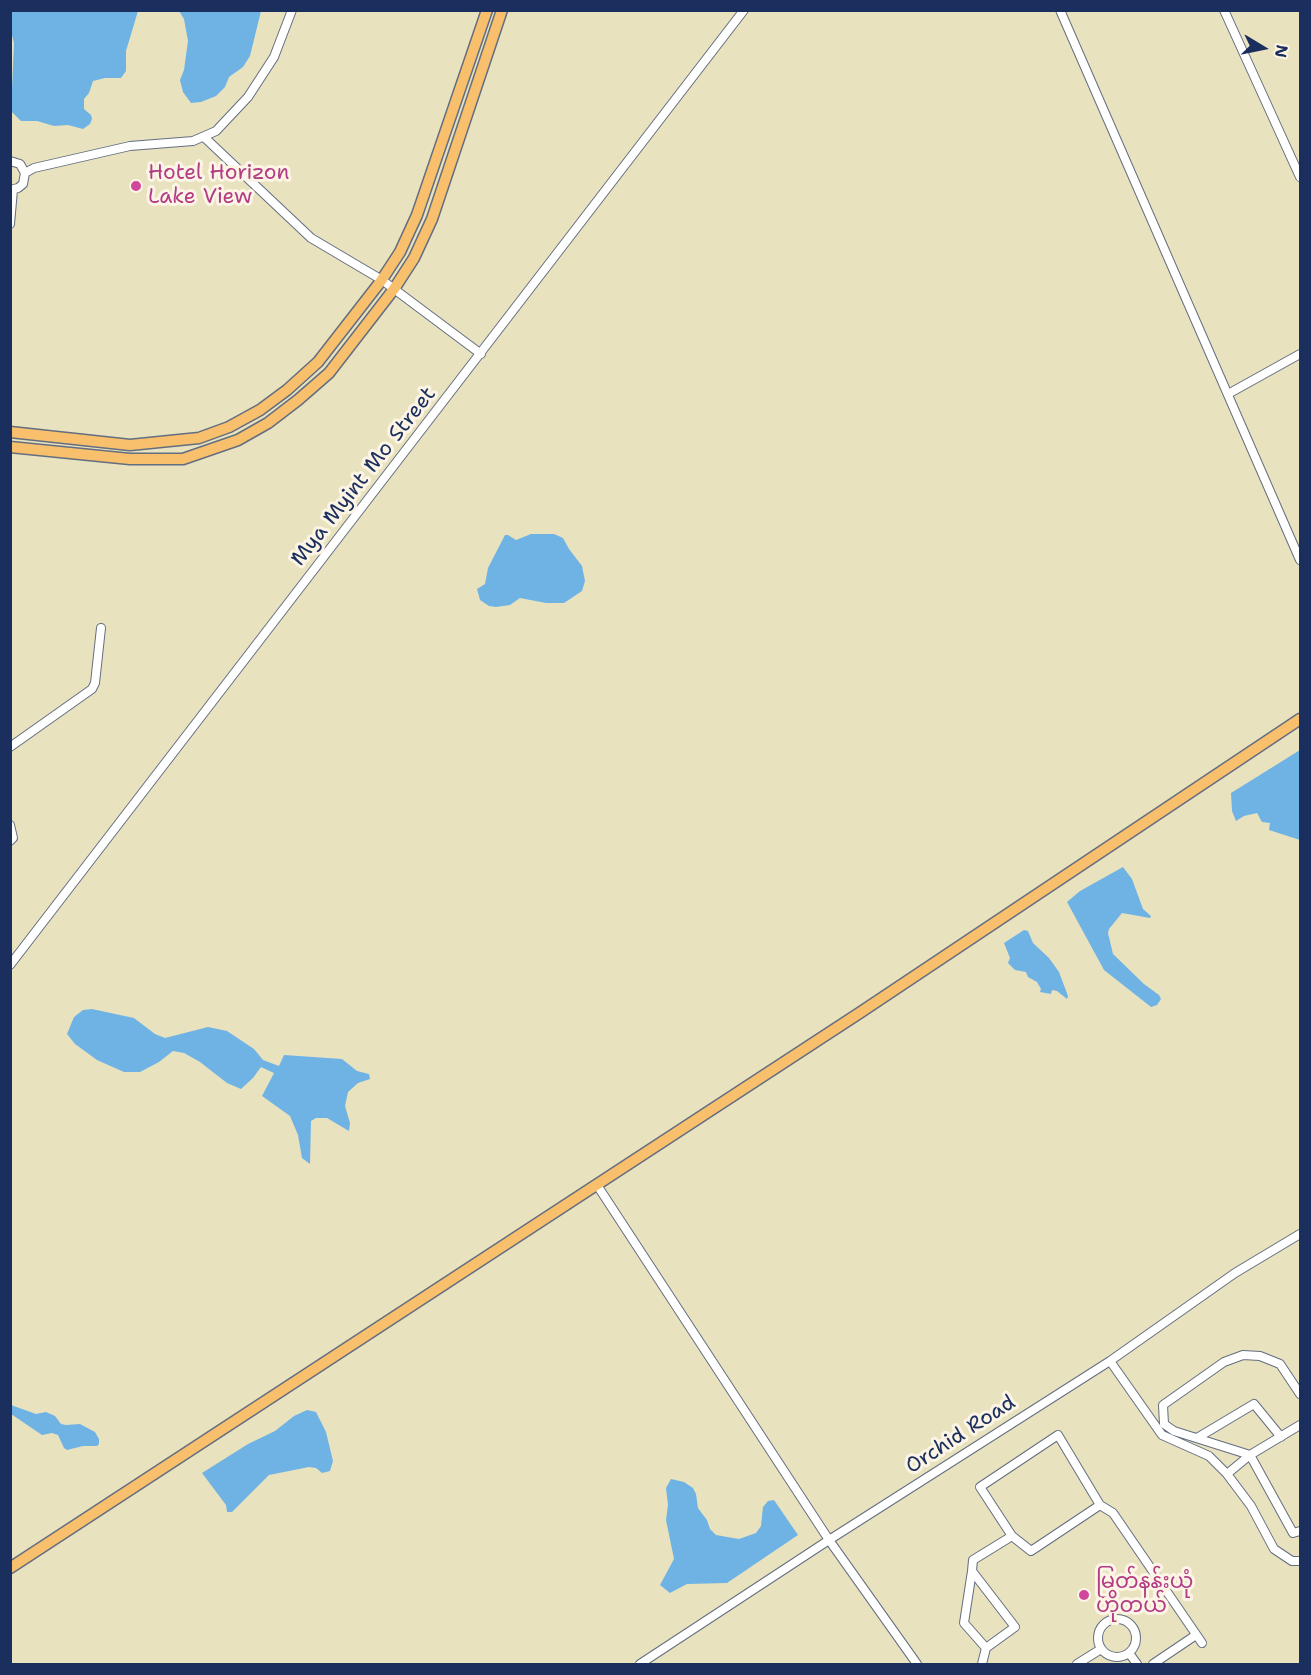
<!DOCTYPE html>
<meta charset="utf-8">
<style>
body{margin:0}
#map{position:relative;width:1311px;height:1675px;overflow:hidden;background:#e9e2bf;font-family:"Shantell Sans",sans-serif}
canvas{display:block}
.frame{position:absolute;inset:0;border:12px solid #1b2f5e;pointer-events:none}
.north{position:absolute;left:1233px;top:18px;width:60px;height:60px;-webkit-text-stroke:4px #fcf5e5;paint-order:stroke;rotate:100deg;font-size:16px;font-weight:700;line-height:24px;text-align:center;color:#1b2f5e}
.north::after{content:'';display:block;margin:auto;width:21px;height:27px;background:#1b2f5e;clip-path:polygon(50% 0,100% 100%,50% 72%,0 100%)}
</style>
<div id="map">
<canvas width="1311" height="1675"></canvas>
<div class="frame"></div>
<div class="north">N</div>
</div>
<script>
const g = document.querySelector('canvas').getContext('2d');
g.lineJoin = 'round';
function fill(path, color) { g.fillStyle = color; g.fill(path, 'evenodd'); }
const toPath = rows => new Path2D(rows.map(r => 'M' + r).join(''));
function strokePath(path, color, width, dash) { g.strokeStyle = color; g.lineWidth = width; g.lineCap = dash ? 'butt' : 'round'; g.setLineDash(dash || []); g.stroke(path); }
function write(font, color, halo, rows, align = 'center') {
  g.font = font + ' "Shantell Sans","Noto Sans Myanmar",sans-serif'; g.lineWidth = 6; g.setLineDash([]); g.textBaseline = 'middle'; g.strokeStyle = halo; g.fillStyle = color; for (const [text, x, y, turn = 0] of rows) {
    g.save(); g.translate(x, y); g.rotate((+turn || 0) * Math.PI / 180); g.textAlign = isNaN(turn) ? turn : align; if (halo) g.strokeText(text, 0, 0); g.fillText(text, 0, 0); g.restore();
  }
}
fill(toPath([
 [11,10,138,11,126,51,126,71,121,78,105,78,93,81,89,93,84,99,84,109,91,115,92,119,90,124,83,129,68,125,54,126,37,121,21,121,11,111,14,43,11,32],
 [179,11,261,11,250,56,243,67,229,77,225,87,216,96,201,102,191,103,183,92,180,80,184,70,188,41,184,19],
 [531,534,554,534,563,538,569,549,582,566,585,581,582,591,564,603,546,603,520,598,510,605,496,607,489,606,480,600,477,589,485,584,488,568,505,535,508,535,516,540],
 [1300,750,1300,840,1269,830,1270,823,1262,822,1257,813,1244,816,1236,821,1232,811,1231,793],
 [1123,867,1132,879,1143,909,1151,916,1150,918,1122,913,1109,929,1108,933,1113,954,1144,984,1159,995,1161,999,1157,1005,1151,1007,1104,970,1067,902,1080,891],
 [1024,930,1028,931,1033,943,1049,958,1059,972,1068,996,1067,999,1057,991,1052,990,1051,994,1040,992,1041,989,1037,982,1028,977,1026,972,1015,970,1008,963,1010,958,1004,943],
 [92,1009,134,1018,155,1034,165,1038,208,1027,227,1031,254,1049,263,1060,279,1066,284,1055,342,1059,357,1071,369,1074,370,1079,358,1083,348,1092,345,1106,350,1123,349,1131,327,1118,316,1118,311,1121,310,1164,302,1158,298,1135,290,1116,262,1096,274,1073,261,1067,253,1078,241,1089,227,1083,200,1062,184,1053,173,1051,159,1062,140,1072,124,1072,97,1060,75,1044,67,1034,74,1017,83,1010],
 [11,1405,36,1414,46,1412,55,1416,61,1424,66,1425,80,1424,95,1432,99,1439,99,1444,97,1446,83,1446,67,1450,64,1448,58,1435,52,1433,42,1435,11,1414],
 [307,1410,316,1412,326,1432,333,1461,330,1471,322,1473,316,1468,309,1467,269,1475,232,1512,227,1512,226,1505,202,1473,248,1444,275,1431,294,1416],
 [671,1479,684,1482,693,1488,696,1494,698,1508,707,1520,710,1529,716,1535,739,1539,756,1533,761,1526,763,1507,768,1501,774,1500,798,1535,727,1583,687,1584,670,1593,660,1585,674,1559,666,1520,668,1505,666,1488]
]), '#6fb3e5');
const minor = toPath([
 [1060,10,1300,560],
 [1224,10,1300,177],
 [204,137,311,238,382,280,481,354],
 [10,161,20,164,25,173,23,184,18,188,10,190],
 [25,173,34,168,130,146,193,141,216,131,248,97,274,57,292,10],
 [10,224,13,190],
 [1228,394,1300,354],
 [10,747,92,689,95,683,101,628],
 [10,825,13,838,10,841],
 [10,965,744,10],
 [597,1185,829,1540,917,1664],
 [1110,1361,1162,1435,1209,1456,1227,1474,1250,1455],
 [1300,1425,1250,1455,1293,1533,1300,1531],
 [1197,1438,1254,1404,1281,1437],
 [1250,1455,1174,1431,1164,1424,1163,1405,1224,1362,1243,1355,1260,1356,1280,1364,1300,1394],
 [1227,1474,1251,1506,1274,1549,1292,1561,1300,1561],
 [1012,1536,1031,1551,1100,1505],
 [972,1571,964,1623,986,1648],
 '1098 1638a19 19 0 1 1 38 0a19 19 0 1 1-38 0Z',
 [1129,1653,1137,1664],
 [640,1664,829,1540,1110,1361,1235,1273,1300,1234],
 [982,1664,986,1648,1015,1627,972,1571,973,1560,1012,1536,980,1487,1058,1435,1100,1505,1113,1513,1202,1643],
 [1077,1664,1101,1649],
 [1153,1664,1196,1635]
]);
const major = toPath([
 [10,432,130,445,199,438,229,427,260,410,287,390,318,362,381,281,400,252,417,215,487,10],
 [10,447,130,459,183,459,238,440,268,423,298,400,329,373,394,289,414,258,432,219,502,10],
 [10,1568,861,1012,1300,719]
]);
strokePath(minor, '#636e80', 10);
strokePath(major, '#636e80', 13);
strokePath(minor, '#fff', 8);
strokePath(major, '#f8bf6c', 10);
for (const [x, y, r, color] of [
 [136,186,6,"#d1479c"],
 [1084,1595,6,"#d1479c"]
]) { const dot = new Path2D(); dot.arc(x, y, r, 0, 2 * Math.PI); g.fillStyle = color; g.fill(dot); strokePath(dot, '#fcf5e5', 2); }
write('21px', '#b23c85', '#fcf5e5', [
 ["Hotel Horizon",148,174],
 ["Lake View",148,198],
 ["မြတ်နန်းယုံ",1096,1583],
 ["ဟိုတယ်",1096,1607]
], 'left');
write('21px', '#1b2f5e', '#fcf5e5', [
 ["Mya Myint Mo Street",364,477,-52],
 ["Orchid Road",961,1435,-33]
]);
</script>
